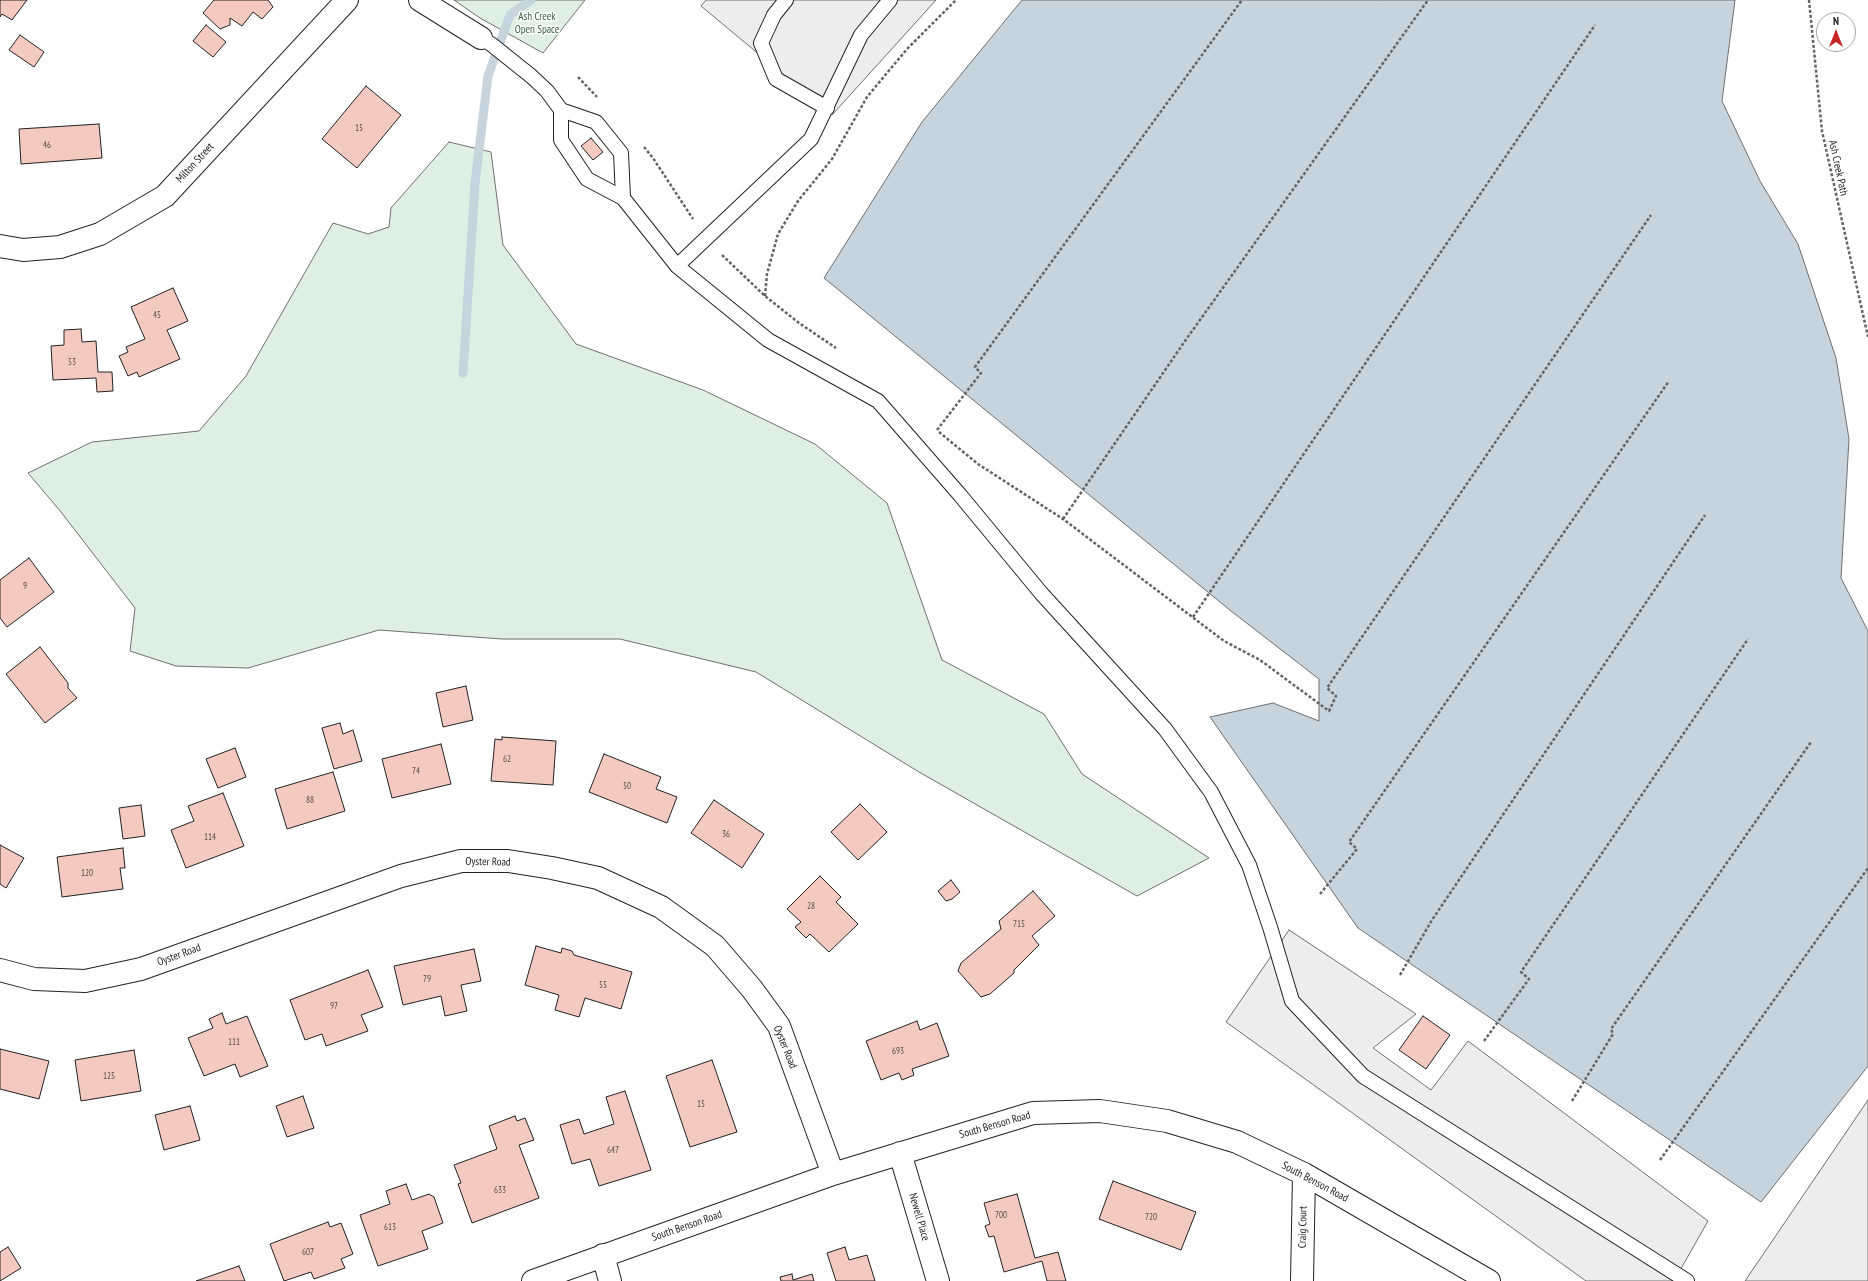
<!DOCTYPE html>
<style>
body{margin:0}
#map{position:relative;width:1868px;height:1281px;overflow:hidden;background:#fff;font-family:"PT Sans Narrow",sans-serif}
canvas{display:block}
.north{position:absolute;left:1816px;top:12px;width:40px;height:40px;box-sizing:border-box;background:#fff;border:1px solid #a7a7a7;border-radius:50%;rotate:0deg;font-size:11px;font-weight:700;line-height:16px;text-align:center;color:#222}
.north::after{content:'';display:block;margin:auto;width:14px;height:18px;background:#c62828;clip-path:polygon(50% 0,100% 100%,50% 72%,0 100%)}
</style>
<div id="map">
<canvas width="1868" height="1281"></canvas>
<div class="north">N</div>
</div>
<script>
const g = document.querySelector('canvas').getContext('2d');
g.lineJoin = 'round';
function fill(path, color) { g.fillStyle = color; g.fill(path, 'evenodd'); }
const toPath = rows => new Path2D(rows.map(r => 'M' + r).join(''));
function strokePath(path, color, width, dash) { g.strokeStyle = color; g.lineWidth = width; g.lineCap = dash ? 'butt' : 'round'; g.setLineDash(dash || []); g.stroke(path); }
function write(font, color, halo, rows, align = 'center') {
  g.font = font + ' "PT Sans Narrow",sans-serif'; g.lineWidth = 3; g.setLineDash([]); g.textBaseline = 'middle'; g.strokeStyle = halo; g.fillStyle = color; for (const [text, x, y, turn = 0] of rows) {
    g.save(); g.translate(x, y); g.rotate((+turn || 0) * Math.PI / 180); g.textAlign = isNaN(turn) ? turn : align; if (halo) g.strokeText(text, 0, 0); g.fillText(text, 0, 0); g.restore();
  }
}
const green = toPath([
 [454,0,585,0,543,53,480,18,454,0],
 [449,142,491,152,503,245,576,344,703,390,815,444,887,503,942,660,1044,714,1082,774,1209,858,1137,896,919,772,756,672,620,639,502,639,379,630,248,668,176,666,130,651,135,608,61,512,28,473,92,442,199,431,246,376,333,223,368,234,389,227,391,208,449,142]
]);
fill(green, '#e0efe3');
strokePath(green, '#6f6f6f', 1);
const parking = toPath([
 [706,0,936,0,832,115,701,6,706,0],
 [1289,930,1416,1014,1373,1048,1431,1090,1468,1041,1708,1221,1674,1281,1586,1281,1226,1022,1289,930],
 [1868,1100,1868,1281,1745,1281,1868,1100]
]);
fill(parking, '#ededed');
strokePath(parking, '#6f6f6f', 1);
const water = toPath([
 [1022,0,1735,0,1722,101,1760,181,1798,244,1836,358,1849,439,1841,578,1868,631,1868,1066,1761,1202,1358,928,1210,717,1273,703,1319,721,1319,679,1231,611,824,278,922,122,1022,0]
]);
fill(water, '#c7d3dd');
strokePath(water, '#6f6f6f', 1);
strokePath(toPath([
 [463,373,475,183,488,76,510,15,531,0]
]), '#c7d3dd', 9);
const building = toPath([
 [0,0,27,0,12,20,2,14,0,17,0,0],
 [214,0,268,0,273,7,262,19,253,12,242,26,230,18,230,25,220,29,203,13,214,0],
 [206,25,226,42,213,57,193,41,206,25],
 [20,35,44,52,34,67,9,50,20,35],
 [366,86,401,115,357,168,322,139,366,86],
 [99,124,102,158,21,164,19,129,99,124],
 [591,138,603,152,593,160,581,146,591,138],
 [173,288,188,321,167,330,180,359,139,377,137,372,128,376,119,356,128,352,126,347,145,339,131,307,173,288],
 [81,329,82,342,96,341,98,372,112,372,113,391,97,392,96,378,53,380,51,346,64,345,64,330,81,329],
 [29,558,54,592,7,627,0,618,0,580,29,558],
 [40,647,68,683,68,688,77,698,45,723,6,674,40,647],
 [466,686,473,720,443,727,436,693,466,686],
 [340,723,343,734,353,730,362,761,334,769,322,728,340,723],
 [502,737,556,741,553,785,491,781,495,739,502,740,502,737],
 [441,744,451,784,392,798,382,759,441,744],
 [235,748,246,777,218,788,206,759,235,748],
 [604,754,661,777,656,789,677,797,667,823,589,792,604,754],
 [333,772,345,811,287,829,275,789,333,772],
 [223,793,244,846,186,868,171,830,194,821,188,806,223,793],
 [714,800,764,834,742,868,691,833,714,800],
 [860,804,887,832,858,860,831,832,860,804],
 [141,805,145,836,123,839,119,808,141,805],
 [0,845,24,858,6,888,0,884,0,845],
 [123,848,125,868,120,868,123,889,62,897,57,857,123,848],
 [820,876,841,897,836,902,858,924,829,952,810,934,806,938,795,927,801,922,787,909,820,876],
 [951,880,960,892,952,899,946,901,938,891,951,880],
 [1033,891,1055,916,1032,936,1039,945,1014,970,1014,973,990,994,981,997,958,971,961,963,1001,929,999,921,1033,891],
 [536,946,561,953,562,948,572,951,574,955,632,972,621,1009,585,998,579,1017,555,1010,559,995,525,985,536,946],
 [474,949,481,981,461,985,467,1011,445,1016,441,996,403,1005,394,966,474,949],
 [368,970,383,1007,361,1015,368,1031,326,1046,322,1034,305,1040,290,1000,368,970],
 [222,1013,226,1024,247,1016,268,1066,240,1077,235,1064,204,1076,188,1038,213,1028,209,1019,222,1013],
 [1423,1016,1450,1035,1426,1069,1399,1050,1423,1016],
 [917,1021,920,1030,937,1023,949,1056,912,1069,914,1075,902,1080,899,1073,881,1080,866,1041,917,1021],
 [0,1049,49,1061,39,1099,0,1089,0,1049],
 [134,1050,141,1091,81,1101,75,1060,134,1050],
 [712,1060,737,1132,690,1147,666,1076,712,1060],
 [625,1091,651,1170,599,1186,590,1159,572,1164,560,1125,579,1119,584,1134,614,1124,606,1097,625,1091],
 [303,1096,314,1128,287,1137,276,1106,303,1096],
 [190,1106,200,1140,164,1150,155,1115,190,1106],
 [515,1116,517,1121,525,1118,534,1140,519,1145,539,1198,472,1223,458,1184,461,1183,454,1165,497,1149,489,1126,515,1116],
 [1113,1181,1196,1212,1181,1250,1099,1219,1113,1181],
 [406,1184,412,1200,429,1194,434,1197,443,1223,422,1231,428,1249,378,1266,360,1215,390,1204,386,1191,406,1184],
 [1017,1194,1035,1258,1058,1252,1066,1281,1047,1281,1042,1261,1004,1272,994,1236,989,1237,985,1226,990,1224,984,1203,1017,1194],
 [328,1222,330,1227,341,1223,353,1254,341,1259,345,1268,314,1279,311,1272,284,1281,270,1244,328,1222],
 [8,1247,21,1268,0,1281,0,1252,8,1247],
 [845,1247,849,1260,867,1255,875,1281,836,1281,827,1253,845,1247],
 [239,1266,245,1281,196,1281,239,1266],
 [792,1274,793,1280,812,1274,814,1281,781,1281,780,1277,792,1274]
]);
fill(building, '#f3c9c0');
strokePath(building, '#222', 1);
const service = toPath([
 [786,0,774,15,761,43,776,79,827,108],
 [481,38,491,44,531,76,547,91,561,110,596,122,621,153,623,198],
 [561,110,561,140,587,179,623,198,677,266,768,340,878,401,960,495,1041,593,1165,729,1211,792,1249,865,1270,927,1292,1001,1363,1076,1687,1281],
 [677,266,811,139,861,35,890,0]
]);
const minor = toPath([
 [420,0,481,38],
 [0,246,23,250,60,247,100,234,165,196,347,0],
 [0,970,34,979,85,981,141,969,401,876,461,861,508,861,552,868,598,878,661,907,715,946,752,989,779,1026,833,1174],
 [900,1153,938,1281],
 [603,1255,610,1281],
 [533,1281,833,1174,1033,1113,1100,1111,1167,1121,1237,1142,1304,1174,1489,1281],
 [1302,1281,1304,1174]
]);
strokePath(service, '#222', 16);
strokePath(minor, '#222', 24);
strokePath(toPath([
 [1809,0,1822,131,1868,337],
 [578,77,597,97],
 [644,147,653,158,693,219],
 [722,255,765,296,799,323,836,348],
 [765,296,767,274,778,234,798,201,832,159,867,97,907,49,956,0],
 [937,430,981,373,975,367,1242,0],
 [939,432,978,464,1063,519,1224,641,1260,660,1329,711,1336,696,1327,688,1651,215],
 [1063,519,1185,341,1428,0],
 [1193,617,1595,25],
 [1320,894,1357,849,1349,842,1669,381],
 [1400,975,1432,920,1705,515],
 [1484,1041,1529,979,1521,972,1748,639],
 [1572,1101,1613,1034,1611,1029,1811,742],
 [1660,1160,1868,868]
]), '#646464', 2.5, [3, 2]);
strokePath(service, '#fff', 14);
strokePath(minor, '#fff', 22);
write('9px', '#564c4a', null, [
 ["15",359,128],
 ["46",47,145],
 ["45",157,315],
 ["53",72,362],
 ["9",25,586],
 ["62",507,759],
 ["74",416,771],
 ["50",627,786],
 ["88",310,800],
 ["36",726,834],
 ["114",210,837],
 ["120",87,873],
 ["28",811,906],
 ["715",1019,924],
 ["79",427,979],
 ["55",603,985],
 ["97",334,1006],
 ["111",234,1042],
 ["693",898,1051],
 ["125",109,1076],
 ["15",701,1104],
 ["647",613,1150],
 ["633",500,1190],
 ["700",1001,1215],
 ["720",1151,1217],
 ["613",390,1227],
 ["607",308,1252]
]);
write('11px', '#2f5e38', '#fff', [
 ["Ash Creek",537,17],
 ["Open Space",537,30]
]);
write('11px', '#222', '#fff', [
 ["Milton Street",195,163,-47],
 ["Ash Creek Path",1838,168,78],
 ["Oyster Road",488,862,1],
 ["Oyster Road",179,955,-20],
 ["Oyster Road",785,1047,68],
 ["South Benson Road",995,1125,-16],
 ["South Benson Road",1315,1182,28],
 ["Newell Place",919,1217,74],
 ["South Benson Road",687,1226,-19],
 ["Craig Court",1303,1227,-89]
]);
</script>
